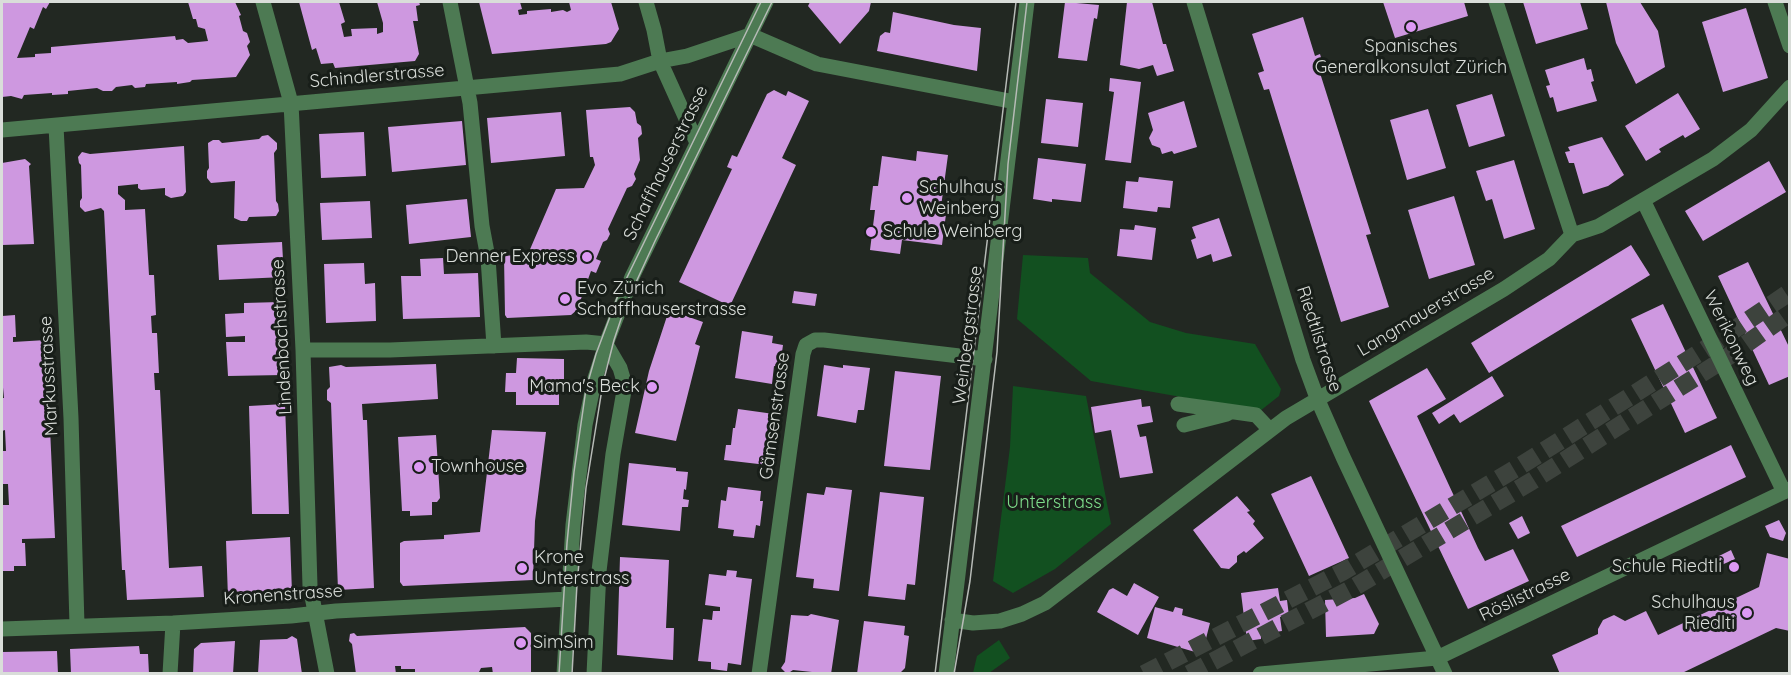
<!DOCTYPE html>
<meta charset="utf-8">
<style>
body{margin:0}
#map{position:relative;width:1791px;height:675px;overflow:hidden;background:#222822;font-family:Quicksand,sans-serif}
canvas{display:block}
.frame{position:absolute;inset:0;border:3px solid #d9ddd9;pointer-events:none}
</style>
<div id="map">
<canvas width="1791" height="675"></canvas>
<div class="frame"></div>
</div>
<script>
const g = document.querySelector('canvas').getContext('2d');
g.lineJoin = 'round';
function fill(path, color) { g.fillStyle = color; g.fill(path, 'evenodd'); }
const toPath = rows => new Path2D(rows.map(r => 'M' + r).join(''));
function strokePath(path, color, width, dash) { g.strokeStyle = color; g.lineWidth = width; g.lineCap = dash ? 'butt' : 'round'; g.setLineDash(dash || []); g.stroke(path); }
function write(font, color, halo, rows, align = 'center') {
  g.font = font + ' Quicksand,sans-serif'; g.lineWidth = 6; g.setLineDash([]); g.textBaseline = 'middle'; g.strokeStyle = halo; g.fillStyle = color; for (const [text, x, y, turn = 0] of rows) {
    g.save(); g.translate(x, y); g.rotate((+turn || 0) * Math.PI / 180); g.textAlign = isNaN(turn) ? turn : align; if (halo) g.strokeText(text, 0, 0); g.fillText(text, 0, 0); g.restore();
  }
}
fill(toPath([
 [1023,255,1088,258,1090,273,1150,322,1186,333,1255,344,1281,389,1279,396,1260,411,1091,381,1017,319],
 [1013,386,1086,396,1111,524,1055,569,1013,593,993,581,1010,447],
 [999,640,1010,658,989,673,973,673,977,656]
]), '#125020');
fill(toPath([
 [2,2,50,2,46,9,43,7,34,29,30,27,17,58,35,57,35,54,51,53,51,47,175,36,176,40,183,39,188,43,208,41,205,29,198,27,196,19,193,19,188,2,235,2,241,15,239,16,243,31,247,33,250,42,247,46,250,55,236,77,192,80,190,82,177,84,177,82,146,84,145,87,135,88,132,85,116,87,112,91,103,91,97,88,68,91,68,94,52,95,52,93,24,95,22,99,11,96,2,97],
 [299,2,339,2,345,22,341,24,344,37,352,36,351,29,377,28,377,34,383,32,383,23,377,2,419,2,420,5,416,6,418,21,413,21,419,54,415,61,335,68,333,63,321,64,316,48,312,50],
 [479,2,520,2,522,9,518,10,519,15,527,14,527,11,551,9,551,12,563,10,567,12,571,10,569,2,611,2,619,29,611,42,606,44,492,54],
 [810,2,871,2,869,11,840,44,808,6],
 [1065,2,1099,5,1097,19,1094,18,1087,61,1058,58],
 [1127,2,1152,2,1163,44,1166,44,1174,71,1157,76,1153,65,1139,69,1120,65],
 [1383,2,1464,2,1468,16,1395,38],
 [1523,2,1580,2,1588,29,1536,44],
 [1606,2,1640,2,1658,31,1665,67,1636,84,1616,43],
 [1746,8,1768,78,1723,92,1702,22],
 [893,12,954,25,981,28,977,71,877,51,880,36,885,32,890,33],
 [1303,17,1315,56,1320,54,1325,71,1320,73,1371,234,1366,235,1389,307,1341,322,1269,89,1264,90,1258,73,1264,71,1252,34],
 [1584,58,1587,70,1591,69,1594,81,1591,82,1597,101,1557,112,1553,97,1550,98,1546,86,1550,85,1545,70],
 [1110,78,1141,82,1131,163,1105,160,1114,92,1109,91],
 [774,90,786,96,788,91,809,101,782,158,796,165,730,306,679,282,732,169,727,167,732,155,737,157,767,94],
 [1678,93,1700,129,1685,138,1683,135,1659,149,1661,152,1646,161,1625,126],
 [1492,94,1505,136,1469,147,1456,105],
 [1046,99,1083,103,1078,147,1041,143],
 [1184,101,1197,147,1174,154,1172,151,1162,154,1160,148,1152,145,1149,138,1153,130,1148,113],
 [630,107,635,112,637,123,641,126,642,134,638,138,640,160,634,174,636,179,632,186,627,188,608,229,610,234,607,240,603,242,596,259,601,261,596,273,591,271,577,310,571,315,507,318,505,315,504,256,528,254,556,189,584,188,595,165,593,157,590,157,586,110],
 [1428,109,1446,168,1407,180,1390,120],
 [561,112,565,156,491,163,487,118],
 [462,121,466,165,392,172,388,127],
 [364,132,366,176,321,178,319,134],
 [268,135,277,143,277,149,274,153,276,201,278,204,279,211,276,216,249,217,247,221,241,221,234,218,235,181,211,183,207,178,207,171,209,168,208,143,213,140,219,140,222,143,259,139,262,136],
 [1602,137,1624,175,1608,186,1583,194,1574,163,1569,163,1565,152,1570,151,1568,147],
 [184,146,186,192,183,196,171,198,165,195,165,188,141,190,138,188,138,184,118,186,118,194,125,200,125,210,145,209,149,275,154,275,156,315,151,316,152,333,157,333,159,373,154,373,155,390,160,390,169,568,202,566,204,597,127,600,125,570,122,570,104,211,101,208,85,212,80,207,80,201,82,198,81,165,79,163,78,157,82,152,90,154],
 [917,151,948,155,940,214,946,214,942,245,902,240,900,254,870,250,875,210,870,210,873,186,878,186,882,156,916,161],
 [1038,158,1086,164,1081,202,1052,199,1052,202,1033,199],
 [25,159,31,164,29,166,34,244,2,245,2,163],
 [1514,160,1535,229,1504,239,1492,199,1486,201,1476,171],
 [1769,161,1786,192,1703,241,1685,211],
 [1139,177,1173,181,1170,208,1158,207,1157,212,1123,208,1126,181,1138,182],
 [1454,196,1475,265,1429,279,1408,210],
 [467,199,471,237,409,244,406,205],
 [370,201,372,238,322,240,320,203],
 [1219,218,1232,256,1213,262,1211,254,1197,259,1191,240,1196,238,1192,227],
 [1135,225,1156,228,1152,260,1117,256,1120,229,1134,230],
 [282,242,284,277,219,280,217,245],
 [1631,245,1650,275,1489,373,1471,343],
 [443,258,444,274,478,273,480,317,403,319,401,276,421,276,420,259],
 [1748,262,1790,349,1790,376,1769,385,1718,276],
 [364,263,365,284,375,283,376,321,326,323,324,264],
 [794,291,817,294,815,306,792,303],
 [280,302,283,375,228,376,226,342,245,342,245,336,226,337,225,314,244,313,244,303],
 [1663,304,1717,418,1685,433,1631,319],
 [669,310,703,322,695,344,700,346,676,441,635,433,649,371],
 [15,315,16,337,13,337,13,342,46,340,55,538,22,539,22,543,25,543,26,566,14,566,14,571,2,571,2,505,9,505,8,484,2,484,2,451,6,451,5,430,2,431,2,398,4,398,2,377,2,316],
 [742,331,773,336,772,343,783,345,780,367,774,366,772,384,735,378],
 [517,358,564,359,564,379,559,379,559,405,516,405,516,392,505,392,506,373,516,373],
 [436,364,438,399,362,404,363,420,367,420,374,588,338,590,331,403,327,400,327,390,330,387,329,367,341,365,346,367],
 [824,365,843,368,843,365,870,368,864,410,858,410,856,423,817,416],
 [1427,368,1446,399,1417,416,1478,548,1485,561,1513,549,1529,581,1468,609,1369,401],
 [895,371,941,376,930,470,884,466],
 [1492,376,1504,396,1460,423,1454,414,1439,424,1432,413],
 [1141,399,1142,407,1150,406,1153,422,1137,425,1140,437,1146,436,1153,473,1120,478,1111,430,1095,433,1091,407],
 [285,404,289,514,252,514,249,406],
 [738,409,774,414,767,465,724,460,726,445,731,445,733,428,735,428],
 [492,430,546,432,535,521,533,580,403,586,400,582,400,543,404,541,444,539,444,535,480,532],
 [436,435,440,498,437,502,432,502,432,515,410,516,410,511,402,511,398,437],
 [1731,445,1746,477,1577,557,1561,526],
 [629,463,676,468,676,471,688,472,686,490,684,489,683,499,689,500,688,507,682,507,680,531,622,525],
 [1311,476,1349,558,1309,576,1271,494],
 [728,487,761,491,760,501,763,501,760,526,756,525,754,538,733,536,734,530,718,528,721,500,726,501],
 [826,487,852,490,839,591,813,588,814,579,796,577,807,493,824,495],
 [880,492,924,497,915,585,907,584,905,600,868,596],
 [1237,496,1250,511,1247,512,1255,521,1253,524,1264,538,1246,553,1244,551,1237,556,1237,562,1229,569,1221,568,1193,530],
 [1522,516,1530,533,1518,539,1509,523],
 [1779,520,1786,533,1783,541,1770,537,1765,526],
 [290,537,292,593,228,598,226,541],
 [1731,550,1735,559,1717,567,1713,559],
 [1767,553,1790,559,1790,631,1776,628,1680,674,1560,674,1552,655,1598,634,1598,629,1603,620,1614,615,1625,621,1646,611,1658,635,1759,587],
 [620,557,669,560,666,628,674,628,673,660,617,655],
 [727,570,737,571,736,577,752,579,741,665,728,663,727,671,711,669,711,662,698,661,703,619,712,620,713,611,720,611,720,607,705,605,709,574,726,576],
 [1134,583,1159,597,1138,635,1097,612,1109,590,1113,588,1127,596],
 [1278,588,1280,601,1287,600,1289,616,1280,617,1282,631,1261,634,1261,639,1247,641,1241,593],
 [1364,594,1379,624,1374,634,1326,637,1325,600,1355,598],
 [1155,607,1173,612,1175,607,1183,609,1182,615,1210,623,1202,654,1147,638],
 [811,614,839,620,831,674,793,670,787,674,781,668,785,662,791,615,808,616],
 [864,621,905,626,904,635,909,636,905,668,899,674,857,674],
 [525,627,531,633,531,674,493,674,492,667,481,668,478,674,415,674,415,669,401,669,401,666,395,666,396,674,356,674,352,644,349,641,350,634,354,633,357,636],
 [292,636,297,639,302,674,258,674,260,640,287,639],
 [235,641,233,674,193,674,194,649,201,643],
 [139,646,140,654,148,654,149,674,71,674,70,649],
 [57,651,58,674,2,674,2,652]
]), '#ce98e0');
strokePath(toPath([
 [1144,674,1342,572,1520,466,1710,346,1790,292],
 [1189,674,1351,589,1532,481,1726,358,1790,313]
]), '#3d433d', 18, [18, 9]);
strokePath(toPath([
 [263,2,291,103,303,350,310,586,327,674],
 [450,2,470,103,482,226,488,258,494,346],
 [646,2,654,30,660,61,697,143],
 [1194,2,1303,360,1317,398,1343,457,1445,674],
 [1496,2,1572,235],
 [1775,2,1790,46],
 [750,35,817,64,1015,102],
 [56,126,71,418,77,625],
 [2,130,620,74,660,61,687,56,750,35],
 [1643,200,1784,492],
 [303,350,390,350,586,342,606,344],
 [1178,404,1256,415,1270,430],
 [1184,425,1227,414],
 [952,620,973,623,1000,621,1022,614,1045,603,1286,418,1504,289,1549,259,1572,235,1599,226,1713,159,1751,130,1790,87],
 [2,629,173,623,291,616,336,611,568,599],
 [170,674,173,623],
 [564,674,573,525,585,425,595,378,606,344,632,277,766,2],
 [594,674,599,571,613,454,625,385,620,368,606,344],
 [759,674,803,354,806,345,815,340,824,340,985,359],
 [946,674,1027,2],
 [1260,674,1437,658,1790,489]
]), '#4d7a53', 15);
strokePath(toPath([
 [559,674,567,543,574,472,586,389,596,354,617,298,761,2],
 [572,674,577,584,586,488,603,383,614,340,626,304,655,241,772,2],
 [935,674,1016,2],
 [954,674,970,581,997,352,1008,164,1027,2]
]), '#b7bbb7', 1.5);
for (const [x, y, r, color] of [
 [1411,27,6,"#dd99f4"],
 [907,198,6,"#dd99f4"],
 [871,232,6,"#dd99f4"],
 [587,257,6,"#dd99f4"],
 [565,299,6,"#dd99f4"],
 [652,387,6,"#dd99f4"],
 [419,467,6,"#dd99f4"],
 [1734,567,6,"#dd99f4"],
 [522,568,6,"#dd99f4"],
 [1747,613,6,"#dd99f4"],
 [521,643,6,"#dd99f4"]
]) { const dot = new Path2D(); dot.arc(x, y, r, 0, 2 * Math.PI); g.fillStyle = color; g.fill(dot); strokePath(dot, '#181e19', 2); }
write('18px', '#d9ddd9', '#181e19', [
 ["Spanisches",1411,47,"center"],
 ["Generalkonsulat Zürich",1411,68,"center"],
 ["Schulhaus",919,188],
 ["Weinberg",919,209],
 ["Schule Weinberg",883,232],
 ["Denner Express",575,257,"right"],
 ["Evo Zürich",577,289],
 ["Schaffhauserstrasse",577,310],
 ["Mama's Beck",640,387,"right"],
 ["Townhouse",431,467],
 ["Krone",534,558],
 ["Unterstrass",534,579],
 ["Schule Riedtli",1722,567,"right"],
 ["Schulhaus",1735,603,"right"],
 ["Riedlti",1735,624,"right"],
 ["SimSim",533,643]
], 'left');
write('18px', '#d9ddd9', '#181e19', [
 ["Schindlerstrasse",377,76,-5],
 ["Schaffhauserstrasse",666,163,-64],
 ["Langmauerstrasse",1426,312,-31],
 ["Weinbergstrasse",968,335,-83],
 ["Lindenbachstrasse",282,337,-93],
 ["Werikonweg",1731,338,64],
 ["Riedtlistrasse",1319,339,72],
 ["Markusstrasse",49,376,-93],
 ["Gämsenstrasse",775,416,-82],
 ["Kronenstrasse",283,595,-4],
 ["Röslistrasse",1525,595,-26]
]);
write('18px', '#7edd8b', '#181e19', [
 ["Unterstrass",1054,503]
]);
</script>
